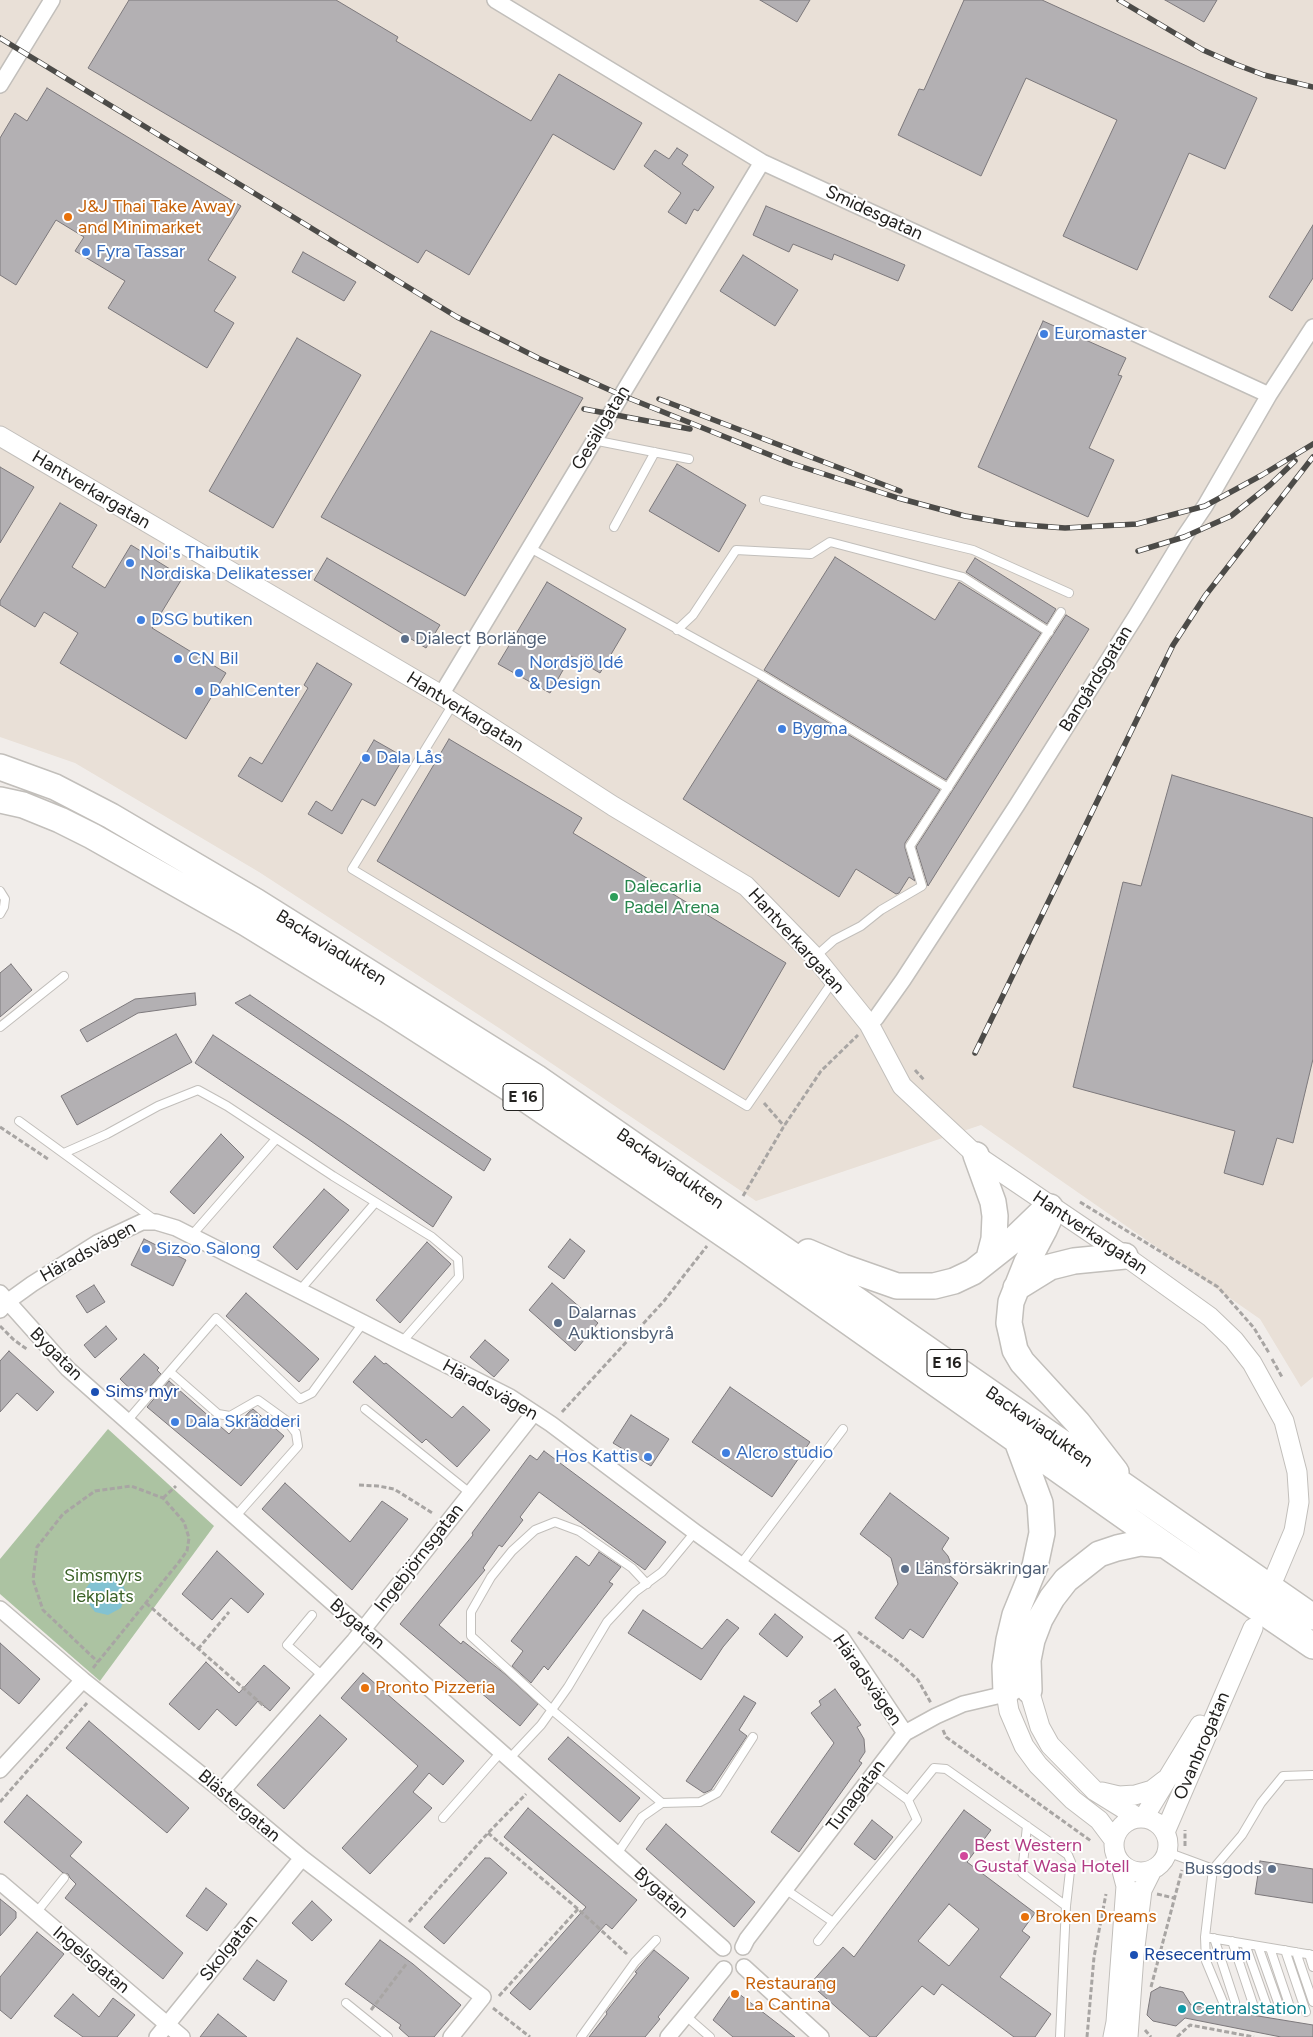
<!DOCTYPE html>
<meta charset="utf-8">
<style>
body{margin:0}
canvas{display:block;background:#f1edea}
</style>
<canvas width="1313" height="2037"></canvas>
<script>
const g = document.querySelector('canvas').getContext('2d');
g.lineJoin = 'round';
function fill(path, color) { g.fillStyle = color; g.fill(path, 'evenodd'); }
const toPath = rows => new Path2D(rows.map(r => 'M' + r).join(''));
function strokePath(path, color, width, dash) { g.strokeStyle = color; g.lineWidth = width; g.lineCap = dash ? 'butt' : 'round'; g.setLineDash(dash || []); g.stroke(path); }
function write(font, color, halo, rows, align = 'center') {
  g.font = font + ' Figtree,sans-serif'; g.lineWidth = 4; g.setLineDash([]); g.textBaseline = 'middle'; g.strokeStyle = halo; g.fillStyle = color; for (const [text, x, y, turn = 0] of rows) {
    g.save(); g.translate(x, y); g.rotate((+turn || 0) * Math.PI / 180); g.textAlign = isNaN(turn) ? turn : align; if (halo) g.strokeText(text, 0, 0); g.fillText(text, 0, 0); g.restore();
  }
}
fill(toPath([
 [0,0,1313,0,1313,1377,1301,1387,1260,1319,981,1125,756,1201,499,1028,259,872,75,763,0,737]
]), '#e9e0d7');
fill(toPath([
 [108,1429,214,1526,100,1681,0,1594,0,1559]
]), '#acc3a2');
fill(toPath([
 [108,1575,121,1579,126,1593,121,1608,108,1615,95,1612,89,1604,86,1588,94,1578]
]), '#82c2d2');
const building = toPath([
 [129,0,336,0,398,37,396,41,531,121,559,74,642,123,614,170,553,134,469,275,426,250,418,263,88,68,129,0],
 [760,0,810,0,797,22,760,0],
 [964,0,1042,0,1257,98,1225,169,1189,153,1137,270,1063,236,1117,120,1026,78,981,176,898,135,919,89,924,90,964,0],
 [1165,0,1217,0,1204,22,1165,0],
 [47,88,241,206,208,260,236,277,214,311,234,323,207,368,108,308,125,281,75,251,84,237,56,220,16,285,0,275,0,138,15,113,27,121,47,88],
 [677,148,688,155,682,164,714,187,698,211,694,209,686,224,668,212,681,193,644,166,655,150,669,159,677,148],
 [766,206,905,265,898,281,834,254,832,260,793,244,789,252,753,235,766,206],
 [1313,225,1313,278,1292,311,1269,297,1313,225],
 [303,252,356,282,344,301,292,272,303,252],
 [743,255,798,290,775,326,720,291,743,255],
 [1043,321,1126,358,1118,375,1122,376,1089,448,1114,460,1088,517,978,467,1043,321],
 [431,331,583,398,465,596,321,517,431,331],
 [297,338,361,375,273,528,209,491,297,338],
 [677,464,746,505,719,552,649,511,677,464],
 [0,467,34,487,0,543,0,467],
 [60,503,97,525,72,567,105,588,131,545,183,577,152,628,226,673,186,739,60,663,78,633,44,612,35,627,0,605,0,601,60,503],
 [835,557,935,620,959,582,1041,633,946,780,764,670,835,557],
 [327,558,440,625,426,648,314,580,327,558],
 [975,558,1056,609,1047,624,966,572,975,558],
 [547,582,626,629,600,673,571,656,550,693,498,664,547,582],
 [1066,615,1089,629,928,886,916,847,1066,615],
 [317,663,352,684,282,802,238,776,250,757,262,764,308,688,304,685,317,663],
 [758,680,940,790,905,843,905,848,915,881,909,877,899,893,896,894,856,869,839,897,683,799,758,680],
 [449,739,582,818,573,833,786,963,724,1070,377,861,449,739],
 [374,740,404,757,375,806,362,799,342,834,308,814,316,801,332,811,374,740],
 [1172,775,1313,818,1313,1059,1293,1143,1277,1138,1263,1185,1224,1173,1235,1131,1073,1087,1123,882,1141,886,1172,775],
 [11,964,32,990,0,1017,0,973,11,964],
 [195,993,196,1005,138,1013,87,1042,80,1030,135,999,195,993],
 [250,995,491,1159,484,1171,235,1003,250,995],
 [176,1034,192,1062,77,1125,61,1096,176,1034],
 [213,1035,344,1122,452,1197,433,1227,308,1139,195,1063,213,1035],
 [221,1134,244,1157,194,1214,170,1192,221,1134],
 [324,1189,349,1210,297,1270,273,1247,324,1189],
 [144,1239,186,1260,173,1286,131,1265,144,1239],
 [570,1239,585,1251,564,1279,548,1267,570,1239],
 [427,1242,451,1264,400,1323,376,1300,427,1242],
 [552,1283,598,1323,575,1351,529,1310,552,1283],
 [94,1285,105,1302,87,1313,76,1296,94,1285],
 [246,1293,319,1359,299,1382,226,1316,246,1293],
 [106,1326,117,1339,95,1358,84,1345,106,1326],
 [485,1340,509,1360,494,1377,470,1357,485,1340],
 [9,1351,54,1392,37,1411,17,1393,0,1412,0,1361,9,1351],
 [144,1354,159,1368,157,1370,161,1374,140,1398,120,1379,144,1354],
 [375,1356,384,1364,386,1363,452,1418,463,1406,490,1430,457,1467,426,1439,422,1443,353,1382,375,1356],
 [169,1381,229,1434,249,1412,253,1409,284,1436,241,1486,147,1407,169,1381],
 [730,1387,810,1442,772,1497,692,1442,730,1387],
 [631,1415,669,1439,651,1466,613,1443,631,1415],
 [544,1451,666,1542,645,1570,539,1492,520,1517,523,1520,502,1547,499,1545,483,1568,485,1570,439,1625,461,1644,463,1641,505,1674,538,1704,520,1726,400,1624,473,1535,472,1533,530,1455,537,1460,544,1451],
 [285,1483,350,1542,382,1501,408,1519,352,1590,262,1509,285,1483],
 [890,1493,949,1538,942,1549,948,1556,950,1561,947,1573,958,1583,923,1638,910,1629,903,1639,875,1618,898,1584,891,1558,860,1534,890,1493],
 [217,1551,264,1594,248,1613,231,1598,212,1620,182,1594,217,1551],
 [599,1552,621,1567,609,1582,613,1584,548,1670,544,1666,531,1683,512,1666,523,1651,511,1641,576,1556,589,1566,599,1552],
 [643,1610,702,1649,727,1619,739,1628,723,1647,701,1680,628,1633,643,1610],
 [775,1614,803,1637,787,1657,759,1634,775,1614],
 [0,1643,40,1679,19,1704,0,1688,0,1643],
 [206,1662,239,1693,264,1665,290,1688,270,1711,258,1701,236,1726,217,1709,199,1730,169,1704,206,1662],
 [363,1673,464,1761,443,1785,429,1773,413,1792,432,1808,370,1874,342,1848,418,1766,341,1698,363,1673],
 [835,1689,861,1725,857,1727,864,1739,865,1752,859,1761,862,1763,799,1852,771,1832,834,1743,811,1713,821,1705,819,1701,835,1689],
 [744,1696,756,1703,739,1730,747,1736,711,1790,704,1793,686,1781,744,1696],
 [320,1715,347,1739,284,1809,257,1785,320,1715],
 [89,1721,189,1808,167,1833,66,1748,89,1721],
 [568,1737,640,1798,620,1822,548,1759,568,1737],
 [27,1795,82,1842,70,1856,183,1953,163,1979,65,1898,76,1884,70,1878,68,1874,63,1873,4,1822,27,1795],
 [528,1808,637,1900,612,1929,606,1924,530,2010,510,1993,586,1907,504,1837,528,1808],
 [964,1810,991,1830,967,1862,1035,1913,1022,1931,1030,1937,1000,1977,1051,2014,1035,2037,1014,2037,942,1984,934,1995,922,1986,876,2037,870,2037,810,1984,843,1947,854,1957,964,1810],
 [949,1904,979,1929,949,1966,918,1941,949,1904],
 [872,1820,893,1837,875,1860,854,1844,872,1820],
 [666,1824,755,1902,734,1927,646,1849,666,1824],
 [485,1858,490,1858,507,1873,444,1944,424,1927,485,1858],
 [1260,1861,1313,1869,1313,1903,1255,1894,1260,1861],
 [206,1888,227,1904,207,1931,186,1916,206,1888],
 [0,1899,16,1912,16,1918,0,1936,0,1899],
 [312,1901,332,1920,312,1941,292,1923,312,1901],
 [37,1932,64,1954,11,2019,0,2010,0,1977,37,1932],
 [380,1940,413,1964,461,2005,434,2037,409,2037,399,2028,401,2025,345,1984,380,1940],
 [654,1950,689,1978,658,2017,660,2019,645,2037,589,2037,607,2014,606,2012,637,1973,635,1972,654,1950],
 [257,1960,287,1981,274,2001,243,1979,257,1960],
 [1160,1987,1183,1992,1191,2005,1313,2025,1313,2037,1281,2037,1185,2018,1176,2026,1153,2021,1147,2015,1151,1992,1160,1987],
 [734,1990,795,2037,733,2037,713,2020,734,1990],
 [73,1994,99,2017,113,1998,135,2015,117,2037,83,2037,54,2016,73,1994],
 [218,2014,247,2037,200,2037,218,2014]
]);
fill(building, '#b3b0b3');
strokePath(building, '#7d797c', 1);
const service = toPath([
 [593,440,689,459],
 [764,500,973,550,1069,593],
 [614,527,655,452],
 [530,548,761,675,948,788],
 [677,630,693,615,736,550,811,554,830,542,963,577,1049,632],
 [453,704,352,869,747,1106,833,981],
 [0,891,5,899,4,907,0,914],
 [815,957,834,940,861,926,881,910,922,886,910,846,1061,612],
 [0,1027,64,976],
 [19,1121,155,1220],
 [64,1153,107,1134,158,1106,198,1090,227,1106,333,1176,432,1237,458,1259,459,1277,401,1343],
 [192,1235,276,1139],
 [300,1290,375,1203],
 [170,1372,218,1414,230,1416,258,1400,287,1421,296,1433,298,1446,235,1517],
 [365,1409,470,1493],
 [127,1421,216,1318,300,1399,312,1393,363,1323],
 [741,1564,843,1429],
 [647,1584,632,1568,579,1531,555,1522,535,1530,512,1551,491,1577,471,1612,471,1636,552,1710,662,1803],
 [312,1615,287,1645,323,1676],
 [509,1759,541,1725,568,1687,607,1622,635,1592,662,1572,695,1532],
 [873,1774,908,1800,934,1768,946,1769,1068,1855,1071,1862,1066,1906,1060,2037],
 [1313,1775,1283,1776,1261,1803,1242,1835,1213,1869,1205,1937,1313,1955],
 [443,1818,501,1752],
 [1027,1826,1022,1873,1066,1906],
 [1167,1852,1213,1869],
 [617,1854,642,1817,662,1803,700,1802,717,1793,753,1737],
 [785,1889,833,1922,917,1820,908,1800],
 [36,1913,64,1878],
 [1205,1937,1206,1961,1223,2002],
 [1214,1938,1235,2002],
 [818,1941,833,1922],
 [1232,1941,1253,2004],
 [1245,1944,1267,2006],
 [1258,1946,1280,2008],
 [1270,1948,1291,2010],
 [1285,1950,1306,2012],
 [1296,1952,1313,2002],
 [1309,1954,1313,1967],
 [346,2003,388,2037],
 [686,2016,710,2037],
 [581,2037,635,1962,656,1940]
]);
const minor = toPath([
 [495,0,762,162,1269,395],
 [0,85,52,0],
 [441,695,762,162],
 [869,1024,876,1018,903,980,1017,805,1136,616,1184,537,1205,506,1269,395,1313,327],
 [0,1293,68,1369,723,1948],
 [0,1310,7,1302,32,1284,97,1243,142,1222,156,1222,176,1228,510,1397,551,1424,695,1532,841,1637,905,1733],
 [0,1609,83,1680,222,1791,302,1858,483,1997,451,2037],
 [0,1770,83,1680],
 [222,1791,354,1641,534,1413],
 [0,1882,182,2037],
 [743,1947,747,1939,905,1733,936,1716,963,1704,1014,1692],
 [744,1967,821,2037],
 [157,2037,302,1858],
 [668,2037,724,1969]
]);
const tertiary = toPath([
 [0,436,441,695,613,806,746,886,815,957,869,1024,902,1086,976,1155,1125,1256,1210,1317,1234,1340,1252,1363,1284,1421,1297,1472,1299,1502,1294,1531,1275,1576],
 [1029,1690,1040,1727,1050,1745,1095,1791,1137,1817],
 [1006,1693,1009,1711,1024,1746,1038,1765,1073,1800,1099,1820,1114,1840],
 [1102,1792,1119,1796,1135,1795,1152,1790,1165,1780],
 [1144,1817,1200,1725],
 '1114 1845a27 27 0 1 1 54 0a27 27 0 1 1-54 0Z',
 [1165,1832,1253,1628],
 [1113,2037,1116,2022,1126,1886,1120,1863],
 [1128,2037,1134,1955,1142,1890,1152,1870]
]);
const trunk = toPath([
 [0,767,55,787,111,816,257,902,536,1077,1313,1617],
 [0,800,23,805,60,820,92,836,246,923,389,1011,521,1096,748,1251,1165,1545,1313,1646],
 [976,1155,993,1202,995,1216,994,1239,989,1258],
 [1050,1207,1049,1219,1044,1230,1027,1262,1011,1302,1009,1323,1012,1336,1015,1350,1022,1362,1078,1423,1116,1472],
 [808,1252,843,1267,897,1286,934,1286,954,1281,973,1272,1011,1242,1040,1214,1050,1207],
 [1016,1288,1050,1267,1074,1261,1125,1256],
 [1029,1690,1028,1660,1032,1640,1040,1619,1052,1598,1066,1580,1099,1554,1117,1548,1140,1543,1165,1545],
 [1006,1693,1005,1666,1009,1640,1015,1615,1035,1566,1042,1533,1040,1503,1017,1441]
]);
strokePath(service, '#c2bfbb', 10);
strokePath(minor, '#c2bfbb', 18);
strokePath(tertiary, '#c2bfbb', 21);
strokePath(trunk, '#c2bfbb', 28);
strokePath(toPath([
 [915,1070,924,1080],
 [764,1103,784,1126],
 [0,1127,48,1159],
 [743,1196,784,1126,821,1071,858,1035],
 [1080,1202,1218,1287,1254,1328,1269,1353],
 [0,1326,14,1340,28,1350],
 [1272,1359,1282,1377],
 [562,1412,664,1301,707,1246],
 [359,1485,378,1486,394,1489,434,1514],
 [163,1498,176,1486],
 [146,1603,265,1707],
 [858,1632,899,1662,918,1680,931,1703],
 [198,1649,229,1612],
 [93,1668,179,1562,187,1551,189,1538,184,1522,163,1498,131,1486,95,1491,63,1514,37,1547,33,1580,43,1610,98,1662],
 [943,1730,946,1737,1091,1841],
 [0,1802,87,1703],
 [488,1833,578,1909,627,1954],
 [1185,1846,1185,1830],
 [1157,1894,1174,1898],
 [409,1922,488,1833,526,1794],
 [1151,1987,1182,1870],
 [499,1996,578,1909],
 [493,2008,530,2037],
 [371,2010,407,1963],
 [1145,2030,1151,2037],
 [1087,2037,1094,1957,1106,1894],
 [1177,2037,1190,2025,1254,2037]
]), '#a8a5a3', 3, [5, 2.5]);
strokePath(service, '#fff', 8);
strokePath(minor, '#fff', 15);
strokePath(tertiary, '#fff', 19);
strokePath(trunk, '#fff', 25);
const rail = toPath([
 [1119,0,1203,50,1235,64,1264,75,1313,87],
 [0,38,457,317,538,358,621,395,790,463,898,498,965,516,1012,524,1065,528,1137,524,1205,506,1262,475,1313,444],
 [659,399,900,491],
 [584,409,690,429],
 [1138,551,1184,537,1231,516,1270,485,1295,461],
 [975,1053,1173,645,1205,596,1313,457]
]);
strokePath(rail, '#4c4b48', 5.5);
strokePath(rail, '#fff', 4, [11]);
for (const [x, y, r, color] of [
 [68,217,5,"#e8710a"],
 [86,252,5,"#3f7fe0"],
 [1044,334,5,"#3f7fe0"],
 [130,563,5,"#3f7fe0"],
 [141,620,5,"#3f7fe0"],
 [405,639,5,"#5c6f8a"],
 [178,659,5,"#3f7fe0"],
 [519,673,5,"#3f7fe0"],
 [199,691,5,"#3f7fe0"],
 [782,729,5,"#3f7fe0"],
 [366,758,5,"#3f7fe0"],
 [614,897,5,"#2e9e5b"],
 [146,1249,5,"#3f7fe0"],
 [558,1323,5,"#5c6f8a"],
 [95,1392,5,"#1a4fb4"],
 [175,1422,5,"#3f7fe0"],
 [726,1453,5,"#3f7fe0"],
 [648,1457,5,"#3f7fe0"],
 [905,1569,5,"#5c6f8a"],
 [365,1688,5,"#e8710a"],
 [964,1856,5,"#d1479c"],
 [1272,1869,5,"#5c6f8a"],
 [1025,1917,5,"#e8710a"],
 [1134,1955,5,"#1a4fb4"],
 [735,1994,5,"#e8710a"],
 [1182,2009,5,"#0f9aa8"]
]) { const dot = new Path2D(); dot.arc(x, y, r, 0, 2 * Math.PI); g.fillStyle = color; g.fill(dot); strokePath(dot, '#fff', 2); }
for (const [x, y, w] of [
 [523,1097,40],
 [947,1363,40]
]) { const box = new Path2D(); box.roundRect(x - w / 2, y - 13.5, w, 27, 4); g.fillStyle = '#fff'; g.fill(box); strokePath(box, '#22211f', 1); }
write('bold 16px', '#22211f', null, [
 ["E 16",523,1097],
 ["E 16",947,1363]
]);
write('18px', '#c56008', '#fff', [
 ["J&J Thai Take Away",78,207],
 ["and Minimarket",78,228],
 ["Pronto Pizzeria",375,1688],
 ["Broken Dreams",1035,1917],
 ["Restaurang",745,1984],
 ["La Cantina",745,2005]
], 'left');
write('18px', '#22211f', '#fff', [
 ["Smidesgatan",874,213,25],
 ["Gesällgatan",601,428,-59],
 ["Hantverkargatan",91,490,31],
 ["Bangårdsgatan",1096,679,-58],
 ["Hantverkargatan",465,712,32],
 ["Hantverkargatan",796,941,48],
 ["Backaviadukten",331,948,32],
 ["Backaviadukten",670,1169,35],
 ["Hantverkargatan",1090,1233,34],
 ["Häradsvägen",88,1252,-29],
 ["Bygatan",56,1354,45],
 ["Häradsvägen",490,1390,29],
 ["Backaviadukten",1039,1427,35],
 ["Ingebjörnsgatan",419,1558,-52],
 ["Bygatan",357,1624,41],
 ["Häradsvägen",867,1680,55],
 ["Ovanbrogatan",1202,1746,-67],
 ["Tunagatan",856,1796,-53],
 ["Blästergatan",239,1806,40],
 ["Bygatan",661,1893,42],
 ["Skolgatan",229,1948,-51],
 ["Ingelsgatan",91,1960,40]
]);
write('18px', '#366cbe', '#fff', [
 ["Fyra Tassar",96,252],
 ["Euromaster",1054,334],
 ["Noi's Thaibutik",140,553],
 ["Nordiska Delikatesser",140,574],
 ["DSG butiken",151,620],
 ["CN Bil",188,659],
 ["Nordsjö Idé",529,663],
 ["& Design",529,684],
 ["DahlCenter",209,691],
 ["Bygma",792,729],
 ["Dala Lås",376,758],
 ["Sizoo Salong",156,1249],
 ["Dala Skrädderi",185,1422],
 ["Alcro studio",736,1453],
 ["Hos Kattis",638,1457,"right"]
], 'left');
write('18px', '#4e5e75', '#fff', [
 ["Dialect Borlänge",415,639],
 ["Dalarnas",568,1313],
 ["Auktionsbyrå",568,1334],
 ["Länsförsäkringar",915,1569],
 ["Bussgods",1262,1869,"right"]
], 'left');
write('18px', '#27864d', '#fff', [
 ["Dalecarlia",624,887],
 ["Padel Arena",624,908]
], 'left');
write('18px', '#164399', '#fff', [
 ["Sims myr",105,1392],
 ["Resecentrum",1144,1955]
], 'left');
write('18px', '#3b6227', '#fff', [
 ["Simsmyrs",103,1576],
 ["lekplats",103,1597]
]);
write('18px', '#b23c85', '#fff', [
 ["Best Western",974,1846],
 ["Gustaf Wasa Hotell",974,1867]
], 'left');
write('18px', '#0d838f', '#fff', [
 ["Centralstation",1192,2009]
], 'left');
</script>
